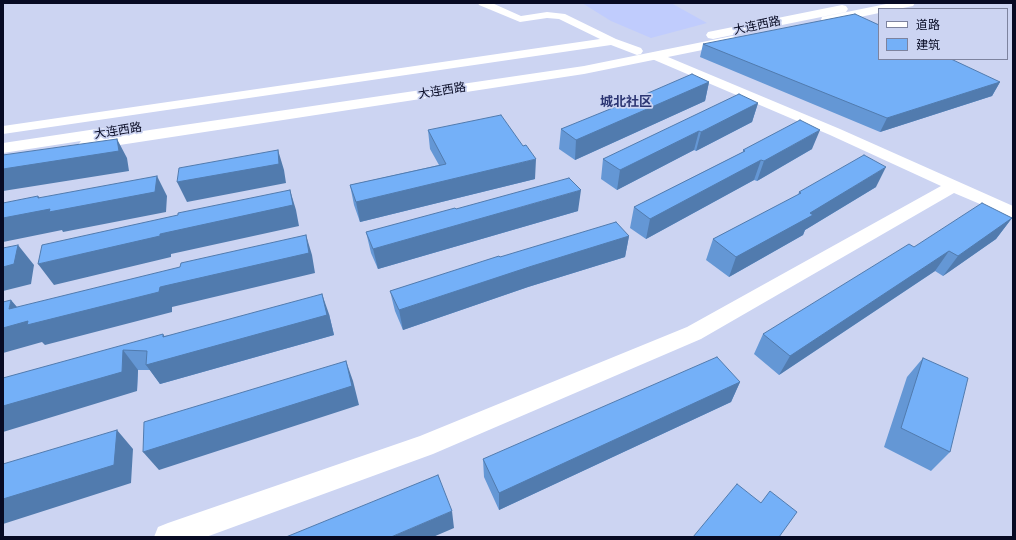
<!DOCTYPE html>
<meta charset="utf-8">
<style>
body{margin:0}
#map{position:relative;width:1016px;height:540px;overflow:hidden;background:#ccd4f2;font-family:"Noto Sans","Noto Sans SC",sans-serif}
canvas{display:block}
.frame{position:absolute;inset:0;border:4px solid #070a23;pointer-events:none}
.legend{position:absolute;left:878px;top:8px;width:130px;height:52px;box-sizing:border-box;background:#ccd4f2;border:1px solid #7d839f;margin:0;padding:5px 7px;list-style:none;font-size:12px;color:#070a23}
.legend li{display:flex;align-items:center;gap:8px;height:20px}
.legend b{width:20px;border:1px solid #7d839f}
</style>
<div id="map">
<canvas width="1016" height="540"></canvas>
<div class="frame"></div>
<ul class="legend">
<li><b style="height:5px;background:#fff"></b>道路</li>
<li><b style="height:11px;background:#74b0f8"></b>建筑</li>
</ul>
</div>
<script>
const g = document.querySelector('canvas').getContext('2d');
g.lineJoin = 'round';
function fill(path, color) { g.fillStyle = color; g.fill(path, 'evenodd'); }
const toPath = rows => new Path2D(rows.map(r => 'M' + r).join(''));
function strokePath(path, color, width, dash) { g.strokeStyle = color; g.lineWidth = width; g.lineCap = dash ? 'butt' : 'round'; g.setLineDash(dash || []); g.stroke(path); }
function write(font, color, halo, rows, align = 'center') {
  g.font = font + ' "Noto Sans","Noto Sans SC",sans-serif'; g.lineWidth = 3.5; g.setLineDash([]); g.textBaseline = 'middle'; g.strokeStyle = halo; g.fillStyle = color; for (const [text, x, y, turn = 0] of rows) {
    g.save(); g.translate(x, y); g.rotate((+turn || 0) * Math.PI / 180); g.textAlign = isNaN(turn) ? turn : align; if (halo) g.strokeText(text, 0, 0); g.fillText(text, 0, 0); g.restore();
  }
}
fill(toPath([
 [582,3,671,3,707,23,651,38,611,21]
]), '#c0ccfd');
fill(toPath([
 [478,3,492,3,521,16,547,12,565,14,616,39,641,48,643,51,641,54,637,55,611,45,3,134,3,126,600,39,559,19,547,18,520,22,479,5,478,3],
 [656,52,840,129,1013,206,1013,218,954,193,701,339,433,454,206,537,154,537,158,527,168,523,420,436,687,327,941,186,830,135,652,59,650,56,652,53,656,52]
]), '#fff');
fill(toPath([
 [891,3,915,3,913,6,898,9,879,9,879,13,827,24,822,23,821,20,822,17,827,16,891,3],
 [842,5,846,6,848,9,846,12,713,39,708,38,706,35,708,32,713,31,842,5],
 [732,36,737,37,739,40,737,43,584,74,87,150,81,149,78,145,81,141,3,153,3,143,103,128,109,129,111,133,109,136,584,66,732,36]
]), '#fff');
fill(toPath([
 [703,44,1000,82,992,96,880,132,700,57],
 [709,82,705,101,575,160,559,149,561,129],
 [758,103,752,122,696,151,694,150,617,190,601,179,603,159],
 [428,130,535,179,360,222,354,205,350,185,439,165,430,149],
 [812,149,757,181,754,180,646,239,630,228,634,207,743,152,743,150],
 [876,187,805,230,803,235,729,277,706,260,713,239,798,195,799,192],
 [456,209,578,211,378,269,371,253,366,232],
 [1012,218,996,239,943,276,935,271,779,375,754,354,763,334],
 [629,236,625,257,528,287,403,330,395,311,390,291,500,257],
 [329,314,334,335,160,384,150,370,138,370,137,391,3,378,164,336],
 [923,358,950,452,931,471,884,447,907,377],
 [740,382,731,402,499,510,484,477,483,459]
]), '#6497d5');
fill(toPath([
 [709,82,705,101,575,160,576,140],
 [1000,82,992,96,880,132,887,118],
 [758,103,752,122,696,151,701,132],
 [820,130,812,149,757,181,764,161],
 [699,131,694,150,617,190,620,170],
 [117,139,127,158,129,171,3,191,3,169],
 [278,150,284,170,286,183,187,202,177,182],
 [536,159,535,179,360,222,356,202],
 [761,160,754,180,646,239,650,219],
 [886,167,876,187,805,230,803,235,729,277,736,257],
 [157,176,167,196,166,212,63,232,62,230,3,242,3,218,38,198,38,196,48,209],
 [290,190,296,210,299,226,171,254,171,257,54,285,38,264,160,234],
 [581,190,578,211,378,269,373,249],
 [1012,218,996,239,943,276,958,256],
 [306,235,312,255,315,273,172,307,172,312,45,345,42,342,3,353,3,328,9,309,11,300,29,321,160,287],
 [629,236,625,257,528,287,403,330,399,310,529,267],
 [18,245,34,265,31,284,3,291,3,267],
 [949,251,935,271,779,375,790,356],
 [322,294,329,314,334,335,160,384,146,365,163,337,163,334,176,354],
 [123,350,138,370,137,391,3,432,3,406],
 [346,361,353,381,359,405,159,470,143,452],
 [740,382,731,402,499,510,499,493],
 [117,430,133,449,131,483,3,524,3,499],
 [452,511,454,528,433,537,391,537]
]), '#517bae');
const building = toPath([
 [855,14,879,25,879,59,951,59,1000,82,887,118,703,44,855,14],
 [692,74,709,82,576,140,561,129,625,103,692,74],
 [739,94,758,103,701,132,699,131,620,170,603,159,739,94],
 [501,115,523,146,526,145,536,159,356,202,350,185,446,164,428,130,501,115],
 [800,120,820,130,764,161,761,160,650,219,634,207,745,151,743,150,800,120],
 [117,139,119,151,3,169,3,155,117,139],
 [278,150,279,164,177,182,179,168,278,150],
 [864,155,886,167,810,213,813,215,736,257,713,239,801,193,799,192,864,155],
 [157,176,155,192,49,212,50,209,3,218,3,203,38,196,38,198,157,176],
 [569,178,581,190,373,249,366,232,455,208,456,209,569,178],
 [290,190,293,205,160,234,160,236,38,264,42,245,178,215,178,213,290,190],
 [982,203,1012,218,958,256,949,251,790,356,763,334,909,244,914,247,982,203],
 [616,222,629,236,529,267,399,310,390,291,499,256,500,257,616,222],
 [306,235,309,253,160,287,159,292,27,325,28,321,3,328,3,302,11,300,9,309,180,267,181,263,306,235],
 [18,245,14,264,3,267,3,248,18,245],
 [322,294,327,315,146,365,147,351,123,350,122,372,3,406,3,378,163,334,163,337,322,294],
 [717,357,740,382,499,493,483,459,717,357],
 [923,358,968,378,950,452,901,428,923,358],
 [346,361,352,386,143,452,144,422,346,361],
 [117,430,114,465,3,499,3,464,117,430],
 [438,475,452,511,391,537,286,537,438,475],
 [737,484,761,503,770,491,797,512,779,537,693,537,737,484]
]);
fill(building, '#74b0f8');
strokePath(building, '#517bae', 1);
write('12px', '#070a23', '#ccd4f2', [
 ["大连西路",757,26,-12],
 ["大连西路",442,91,-9],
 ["大连西路",118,131,-9]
]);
write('bold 13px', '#2c3573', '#ccd4f2', [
 ["城北社区",626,102]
]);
</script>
